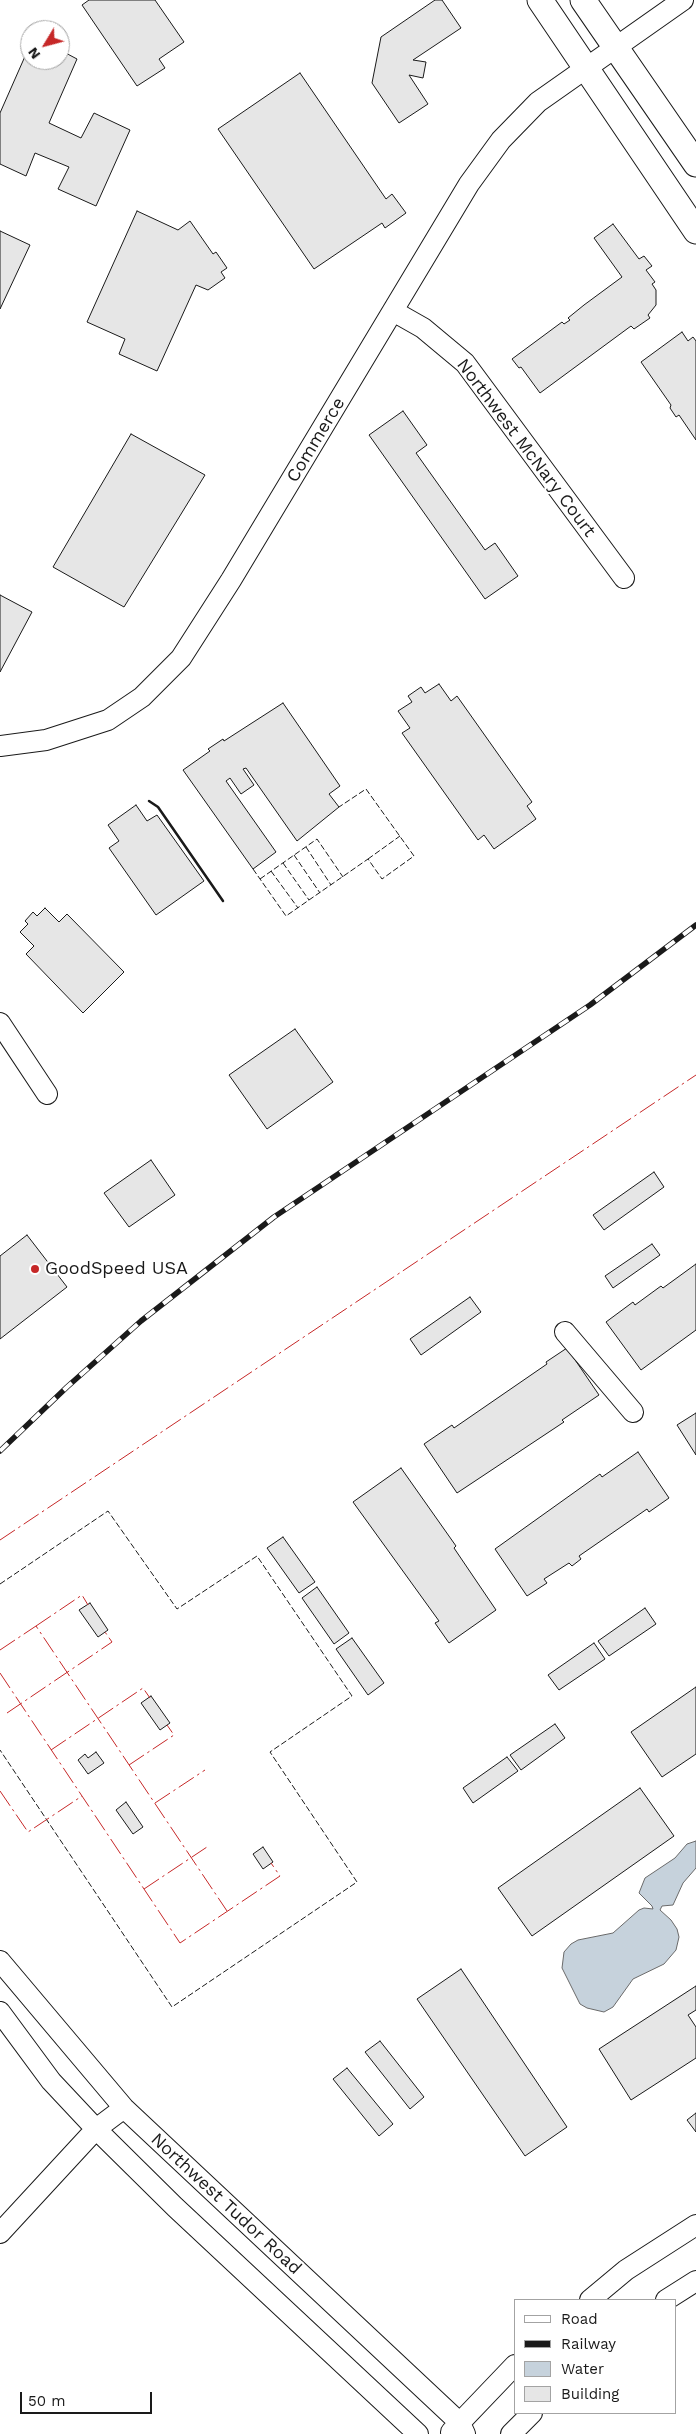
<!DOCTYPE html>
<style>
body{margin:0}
#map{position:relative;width:696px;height:2434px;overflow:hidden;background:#fff;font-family:"Work Sans",sans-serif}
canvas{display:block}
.legend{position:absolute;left:514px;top:2299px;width:162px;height:115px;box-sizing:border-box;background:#fff;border:1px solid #a3a3a3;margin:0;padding:6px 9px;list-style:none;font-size:15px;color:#1a1a1a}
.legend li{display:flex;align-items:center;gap:10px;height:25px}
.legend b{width:25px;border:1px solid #a3a3a3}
.north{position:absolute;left:20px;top:20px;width:50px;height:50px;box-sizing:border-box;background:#fff;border:1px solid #a3a3a3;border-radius:50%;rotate:233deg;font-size:14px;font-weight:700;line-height:20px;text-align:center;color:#1a1a1a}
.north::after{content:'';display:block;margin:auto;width:18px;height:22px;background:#c62828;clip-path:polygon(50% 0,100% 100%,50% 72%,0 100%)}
.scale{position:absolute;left:20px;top:2392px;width:132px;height:22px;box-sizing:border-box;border:2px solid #1a1a1a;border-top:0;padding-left:6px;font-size:15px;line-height:18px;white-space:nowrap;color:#1a1a1a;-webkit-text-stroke:4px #fff;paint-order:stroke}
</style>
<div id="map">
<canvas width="696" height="2434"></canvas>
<ul class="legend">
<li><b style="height:6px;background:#fff"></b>Road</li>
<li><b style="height:6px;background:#1a1a1a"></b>Railway</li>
<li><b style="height:14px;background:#c6d2dc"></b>Water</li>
<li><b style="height:14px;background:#e6e6e6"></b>Building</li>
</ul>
<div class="north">N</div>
<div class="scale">50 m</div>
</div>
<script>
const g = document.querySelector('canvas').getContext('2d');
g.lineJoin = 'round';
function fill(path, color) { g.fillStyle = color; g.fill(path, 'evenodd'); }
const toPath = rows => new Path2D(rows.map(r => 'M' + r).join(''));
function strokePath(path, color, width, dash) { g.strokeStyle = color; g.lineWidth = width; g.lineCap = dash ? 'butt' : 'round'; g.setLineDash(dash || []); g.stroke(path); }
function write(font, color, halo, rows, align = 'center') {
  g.font = font + ' "Work Sans",sans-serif'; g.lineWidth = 4; g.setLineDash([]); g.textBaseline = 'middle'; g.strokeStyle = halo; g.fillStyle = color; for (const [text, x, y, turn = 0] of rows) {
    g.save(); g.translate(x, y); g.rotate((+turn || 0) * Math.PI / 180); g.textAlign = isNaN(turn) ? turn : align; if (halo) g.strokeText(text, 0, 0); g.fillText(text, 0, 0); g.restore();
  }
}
const water = toPath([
 [696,1841,696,1868,683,1883,673,1905,662,1906,660,1910,671,1920,677,1929,679,1937,676,1950,664,1964,633,1979,613,2007,604,2012,587,2008,580,2004,562,1968,564,1952,571,1944,578,1940,613,1933,639,1910,644,1908,653,1909,652,1906,639,1893,645,1878,675,1858,687,1844,696,1841]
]);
fill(water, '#c6d2dc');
strokePath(water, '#6a6a6a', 1);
const building = toPath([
 [89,0,155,0,184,42,159,59,165,68,137,86,82,5,89,0],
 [435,0,442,0,461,28,413,60,426,62,423,78,409,75,428,104,399,123,372,83,381,37,435,0],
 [30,45,30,60,60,60,60,50,77,59,49,123,81,138,94,113,130,130,96,206,58,189,69,167,35,153,26,176,0,164,0,113,30,45],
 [300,73,386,199,392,194,406,213,385,228,382,223,314,269,218,129,300,73],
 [137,211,178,230,190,221,213,254,216,252,227,268,221,272,225,278,208,290,196,285,157,371,119,354,125,339,87,322,137,211],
 [613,224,639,259,644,256,652,266,646,270,655,282,652,284,656,290,656,305,648,315,650,318,634,329,631,326,540,393,521,367,519,368,512,359,562,322,564,324,570,320,568,318,584,305,622,277,594,238,613,224],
 [0,231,30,245,0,309,0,231],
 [682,332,688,341,693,337,696,341,696,440,679,415,676,417,670,408,671,405,641,362,682,332],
 [403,411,427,445,416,453,485,550,495,543,518,576,485,599,369,435,403,411],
 [131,434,205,475,124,607,53,567,131,434],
 [0,595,32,612,0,672,0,595],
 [439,684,451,701,457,696,532,802,527,806,536,819,494,849,484,835,478,840,402,733,410,728,398,711,412,702,408,696,421,687,425,693,439,684],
 [283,703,340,786,329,794,339,807,297,841,246,768,243,769,254,785,241,794,230,778,226,781,276,852,253,869,183,770,210,751,208,749,223,739,224,741,283,703],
 [136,805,147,821,157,815,204,881,156,915,109,848,119,841,108,825,136,805],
 [45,908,59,922,67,914,124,972,83,1013,26,954,34,946,20,932,28,924,25,921,33,912,37,916,45,908],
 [295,1029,333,1082,267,1129,229,1075,295,1029],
 [151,1160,175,1195,129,1227,104,1193,151,1160],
 [654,1172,664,1187,604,1230,593,1215,654,1172],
 [27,1235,67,1287,0,1339,0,1256,27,1235],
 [652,1244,660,1255,613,1288,605,1276,652,1244],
 [696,1264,696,1330,641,1370,606,1322,633,1302,635,1305,661,1286,663,1288,696,1264],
 [470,1297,481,1312,421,1355,410,1339,470,1297],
 [567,1348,599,1395,562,1420,564,1422,457,1493,424,1444,452,1425,454,1428,547,1364,546,1362,567,1348],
 [696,1413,696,1455,677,1425,696,1413],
 [638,1452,669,1498,649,1512,647,1509,579,1556,581,1559,572,1566,569,1563,544,1579,547,1583,527,1596,495,1549,600,1474,602,1477,638,1452],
 [401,1468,456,1546,454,1548,496,1610,449,1643,435,1623,439,1621,353,1502,401,1468],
 [283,1537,315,1582,299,1593,267,1548,283,1537],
 [317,1587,349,1633,334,1644,302,1598,317,1587],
 [90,1603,108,1630,98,1637,79,1610,90,1603],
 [645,1608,656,1624,609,1656,598,1641,645,1608],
 [352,1638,384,1683,368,1695,336,1649,352,1638],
 [594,1643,605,1659,559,1690,548,1675,594,1643],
 [696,1687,696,1754,662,1777,631,1732,696,1687],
 [151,1696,170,1723,160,1730,141,1703,151,1696],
 [555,1724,565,1738,521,1770,510,1755,555,1724],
 [96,1752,104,1763,88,1774,78,1760,85,1754,88,1758,96,1752],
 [507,1757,518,1771,473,1803,463,1788,507,1757],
 [640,1788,674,1836,532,1936,498,1888,640,1788],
 [126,1802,143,1827,133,1834,116,1810,126,1802],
 [263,1847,273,1862,263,1869,253,1854,263,1847],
 [461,1969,567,2127,525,2156,417,1999,461,1969],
 [696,1986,696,2010,688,2015,696,2027,696,2058,631,2100,599,2049,696,1986],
 [380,2041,424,2097,410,2109,365,2052,380,2041],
 [347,2068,393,2124,379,2136,333,2079,347,2068],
 [696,2113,696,2132,687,2120,696,2113]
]);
fill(building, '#e6e6e6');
strokePath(building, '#1a1a1a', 1);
const minor = toPath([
 [393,311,423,328,465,363,624,578],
 [0,746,46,740,108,720,142,697,181,658,231,580,469,184,501,140,538,102,683,0],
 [0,1023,47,1094],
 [565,1332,633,1412],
 [0,1961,124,2108,460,2423,465,2434],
 [0,2012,51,2081,96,2129,175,2207,418,2434],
 [0,2233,96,2129,124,2108],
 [590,2300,626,2270,696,2225],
 [666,2300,696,2281],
 [451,2432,515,2365],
 [511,2434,532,2413]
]);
const major = toPath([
 [540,0,696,231],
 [583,0,696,164]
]);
strokePath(minor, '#1a1a1a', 22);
strokePath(major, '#1a1a1a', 27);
strokePath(minor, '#fff', 20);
strokePath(major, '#fff', 25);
const rail = toPath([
 [0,1451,67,1387,141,1321,274,1217,590,1005,696,925]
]);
strokePath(rail, '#1a1a1a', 5.5);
strokePath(rail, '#fff', 4, [11]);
strokePath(toPath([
 [306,847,331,885],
 [294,855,320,893],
 [368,859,400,836],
 [283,863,309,900],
 [253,869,286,916,368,859,382,879,414,856,366,789,339,807],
 [271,871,298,908],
 [260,879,317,839,343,877],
 [0,1584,108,1511,177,1609,257,1556,352,1696,270,1752,357,1882,172,2007,0,1750]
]), '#1a1a1a', 1, [6, 2.5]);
strokePath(toPath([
 [149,801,158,807,223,901]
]), '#1a1a1a', 2.5);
strokePath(toPath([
 [0,1540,696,1075],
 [36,1626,82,1595,88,1605],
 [0,1650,36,1626,227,1911],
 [0,1673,180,1943,280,1876,271,1863],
 [7,1713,112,1642,105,1632],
 [51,1750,143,1688,150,1698],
 [129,1765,174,1735,167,1725],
 [0,1791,28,1832,82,1796],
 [155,1803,205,1770],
 [144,1889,207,1847]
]), '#c62828', 1, [18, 4, 2.5, 4]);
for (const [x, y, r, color] of [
 [35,1269,5,"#c62828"]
]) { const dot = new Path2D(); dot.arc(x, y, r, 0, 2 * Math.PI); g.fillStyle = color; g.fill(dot); strokePath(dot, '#fff', 2); }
write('18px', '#1a1a1a', '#fff', [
 ["Commerce",316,440,-59],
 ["Northwest McNary Court",526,448,53],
 ["Northwest Tudor Road",226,2204,43]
]);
write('18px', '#1a1a1a', '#fff', [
 ["GoodSpeed USA",45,1269]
], 'left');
</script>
